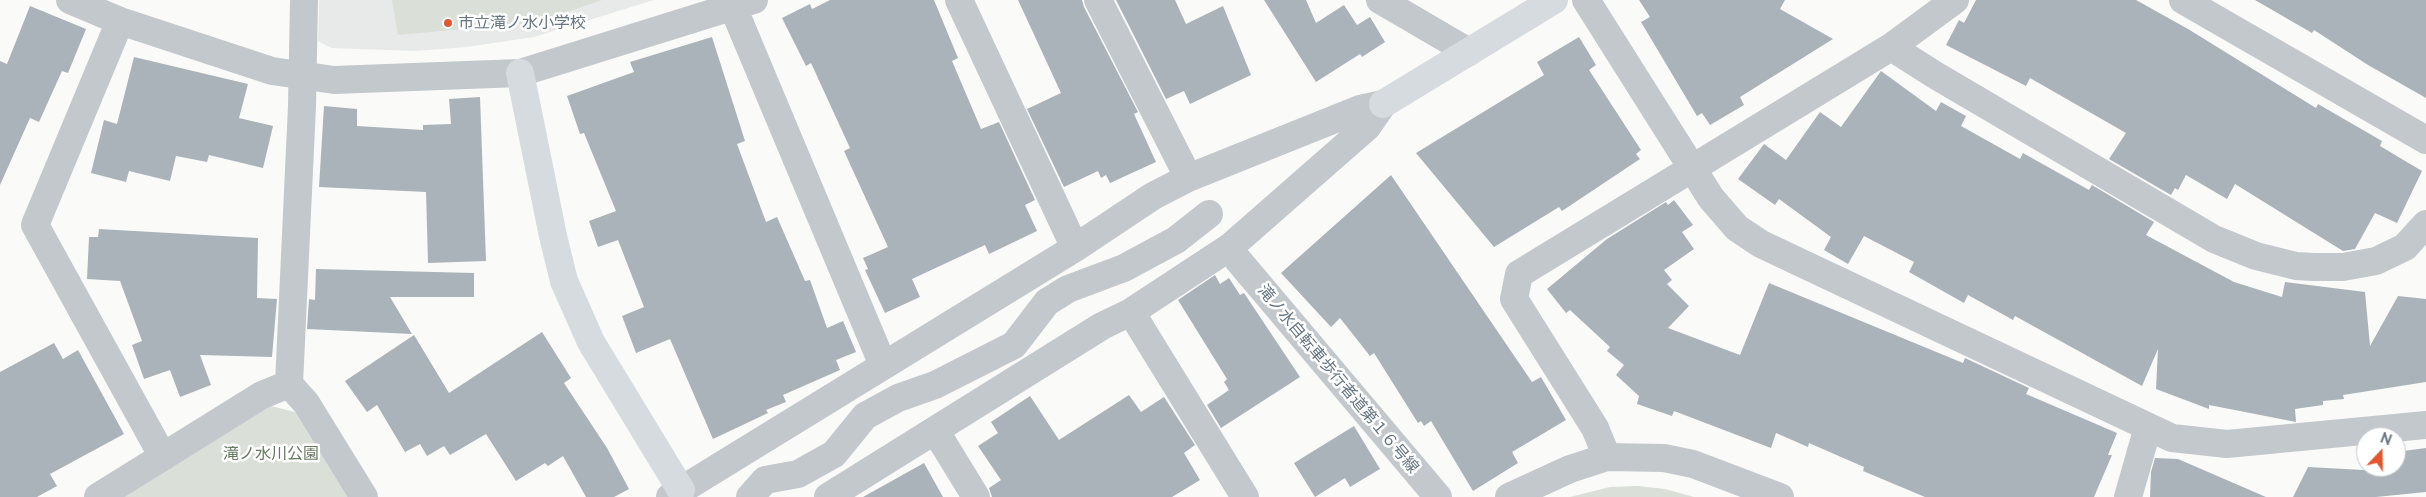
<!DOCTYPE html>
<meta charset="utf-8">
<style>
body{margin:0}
#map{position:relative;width:2426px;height:497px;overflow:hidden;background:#fafaf8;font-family:Raleway,sans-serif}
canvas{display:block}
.north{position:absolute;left:2356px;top:427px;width:50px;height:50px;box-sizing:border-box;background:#fff;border:1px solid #c1c8cd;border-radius:50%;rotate:21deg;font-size:14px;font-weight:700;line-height:20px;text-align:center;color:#657683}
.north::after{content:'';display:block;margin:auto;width:18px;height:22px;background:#e4572e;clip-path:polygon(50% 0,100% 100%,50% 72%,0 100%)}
</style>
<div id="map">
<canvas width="2426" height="497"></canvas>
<div class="north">N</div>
</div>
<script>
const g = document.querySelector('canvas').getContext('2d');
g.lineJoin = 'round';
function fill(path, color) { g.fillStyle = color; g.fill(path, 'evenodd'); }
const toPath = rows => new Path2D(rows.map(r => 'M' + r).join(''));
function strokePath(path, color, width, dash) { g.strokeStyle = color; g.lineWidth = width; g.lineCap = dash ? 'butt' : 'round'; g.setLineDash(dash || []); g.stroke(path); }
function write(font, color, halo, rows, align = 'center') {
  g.font = font + ' Raleway,"Noto Sans JP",sans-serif'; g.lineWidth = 5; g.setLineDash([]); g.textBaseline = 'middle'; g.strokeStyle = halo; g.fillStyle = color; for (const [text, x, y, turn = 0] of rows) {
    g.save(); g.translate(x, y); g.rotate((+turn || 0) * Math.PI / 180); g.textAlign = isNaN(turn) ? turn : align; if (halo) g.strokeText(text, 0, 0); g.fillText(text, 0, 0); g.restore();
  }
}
fill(toPath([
 [319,0,654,0,534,37,467,47,416,51,331,48,318,41]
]), '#e8e9e9');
fill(toPath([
 [392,0,602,0,537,22,398,35],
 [271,406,295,412,348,497,123,497],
 [1638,486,1665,489,1694,497,1570,497,1610,487]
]), '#dadfd7');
fill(toPath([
 [830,0,934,0,958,58,952,61,981,129,999,122,1035,200,1025,205,1037,231,989,254,985,245,912,279,920,297,885,313,865,270,868,269,863,258,888,247,844,151,850,148,811,63,806,66,782,18,810,4,812,9],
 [1018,0,1082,0,1084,7,1138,112,1134,114,1156,162,1110,183,1106,175,1101,178,1098,171,1064,187,1027,109,1061,93],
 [1116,0,1175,0,1186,24,1223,6,1251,75,1190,104,1184,91,1166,99],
 [1264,0,1306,0,1316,23,1344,5,1357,25,1370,17,1385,42,1362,57,1360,54,1316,82],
 [1639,0,1785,0,1780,9,1833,39,1740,97,1744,105,1710,125,1702,113,1697,116,1641,22,1650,17],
 [1976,0,2136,0,2188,29,2316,108,2318,104,2382,141,2380,146,2422,171,2397,223,2375,213,2355,249,2343,251,2235,184,2227,199,2186,175,2178,190,2175,188,2171,195,2109,159,2126,133,2030,78,2026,86,1946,45,1959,20,1964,23],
 [2255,0,2426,0,2426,98,2368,65,2314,30,2312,33],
 [30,6,86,29,68,73,62,71,39,122,30,118,0,185,0,61,7,64],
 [712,37,745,141,737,144,766,222,777,217,805,281,810,280,827,328,843,321,856,352,836,360,840,370,783,395,786,402,766,410,768,413,713,439,670,339,636,353,622,316,644,307,618,240,598,247,589,221,616,211,584,133,580,134,567,96,634,72,630,62],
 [1579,37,1596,65,1589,70,1641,150,1636,154,1640,159,1562,211,1559,207,1494,247,1416,153,1544,75,1537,62],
 [134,57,248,84,239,118,273,126,263,168,209,155,207,162,176,156,170,181,129,171,126,182,91,173,104,120,117,124],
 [1881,71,1936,111,1941,102,1966,116,1961,126,2020,159,2023,153,2089,190,2092,185,2154,222,2146,235,2234,282,2282,297,2285,282,2365,292,2370,346,2398,296,2426,299,2426,382,2343,395,2344,399,2323,401,2323,405,2295,409,2296,422,2209,405,2209,409,2156,389,2158,349,2142,386,2015,316,2013,320,1968,295,1964,303,1909,272,1914,262,1864,236,1848,264,1824,250,1831,237,1779,199,1775,205,1738,179,1764,144,1786,160,1820,112,1841,127],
 [480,97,486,261,428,263,426,192,319,187,324,106,357,109,357,126,423,130,423,125,451,124,449,99],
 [1391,175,1532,382,1541,377,1566,420,1512,452,1518,463,1473,491,1431,421,1424,426,1421,421,1418,423,1374,353,1370,356,1340,318,1331,327,1281,273],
 [1674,200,1693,225,1682,232,1694,249,1664,270,1672,280,1667,284,1689,306,1668,328,1740,355,1769,283,1963,363,1965,358,2029,388,2026,394,2117,433,2108,455,2112,455,2094,497,1925,497,1863,471,1864,467,1809,443,1808,447,1776,433,1771,448,1674,411,1672,416,1637,404,1639,396,1616,375,1624,365,1607,351,1610,347,1570,310,1566,313,1547,289,1607,239,1666,202,1668,205],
 [99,229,258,238,257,298,277,299,272,357,200,355,211,385,180,397,170,370,144,379,132,345,142,341,120,281,87,279,89,237,98,237],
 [316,269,474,273,474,297,390,297,412,334,307,329,309,299,315,300],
 [1215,275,1220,284,1229,278,1240,295,1244,293,1300,377,1221,428,1207,405,1229,390,1224,382,1227,379,1178,300],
 [542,332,571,378,564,383,607,448,629,489,614,497,586,497,563,456,548,466,545,463,516,481,486,434,450,455,444,446,427,456,420,444,405,452,377,405,367,412,345,381,414,335,449,393],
 [54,343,63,359,78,350,124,434,50,474,57,486,37,497,0,497,0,372],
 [1129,395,1141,412,1164,397,1195,445,1184,453,1200,480,1172,497,992,497,989,488,1001,480,978,446,998,433,991,422,1030,396,1059,440],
 [1354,426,1380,469,1350,487,1345,478,1315,497,1294,463],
 [2426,448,2426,492,2376,497,2293,497,2308,467,2382,471,2383,467,2396,467,2396,452],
 [2155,458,2178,459,2266,497,2150,497,2151,472],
 [924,463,943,497,863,497]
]), '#aab3b9');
strokePath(toPath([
 [70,0,120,21,272,71,334,80,520,73,754,0],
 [304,0,302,106,289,384,306,403,364,497],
 [959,0,1075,248],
 [1098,0,1182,165],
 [1380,0,1469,52],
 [1586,0,1711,198,1737,228,1761,244,2172,438,2227,444,2426,425],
 [2183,0,2426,140],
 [733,7,883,365],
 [120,21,35,225,163,457],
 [1891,47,1935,75,2214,239,2256,256,2296,266,2314,267,2343,267,2376,261,2405,247,2426,224],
 [1238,260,1438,497],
 [1131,312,1245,497],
 [935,430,976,497],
 [1607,457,1595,428,1514,299,1519,274,1891,47,1955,0],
 [98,497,262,395,289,384],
 [670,497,1075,248,1153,196,1188,178,1360,109,1383,104],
 [750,497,765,480,798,474,834,454,865,416,898,398,935,385,1014,345,1047,302,1068,289,1124,268,1176,240,1209,214],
 [828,497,1102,326,1131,312,1230,247,1367,127,1383,104],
 [1509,497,1570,469,1607,457,1664,458,1693,464,1780,497],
 [2128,497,2148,427]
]), '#c3c8cc', 28);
strokePath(toPath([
 [520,73,553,236,564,281,591,342,681,490],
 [1383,104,1554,0]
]), '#d6dbdf', 28);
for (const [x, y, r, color] of [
 [448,23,5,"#e4572e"]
]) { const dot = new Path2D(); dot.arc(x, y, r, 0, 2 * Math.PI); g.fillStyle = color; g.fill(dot); strokePath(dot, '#fff', 2); }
write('16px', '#657683', '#fff', [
 ["市立滝ノ水小学校",458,23]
], 'left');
write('16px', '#657683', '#fff', [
 ["滝ノ水自転車歩行者道第１６号線",1338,379,50]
]);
write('16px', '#687a64', '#fff', [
 ["滝ノ水川公園",271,454]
]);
</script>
